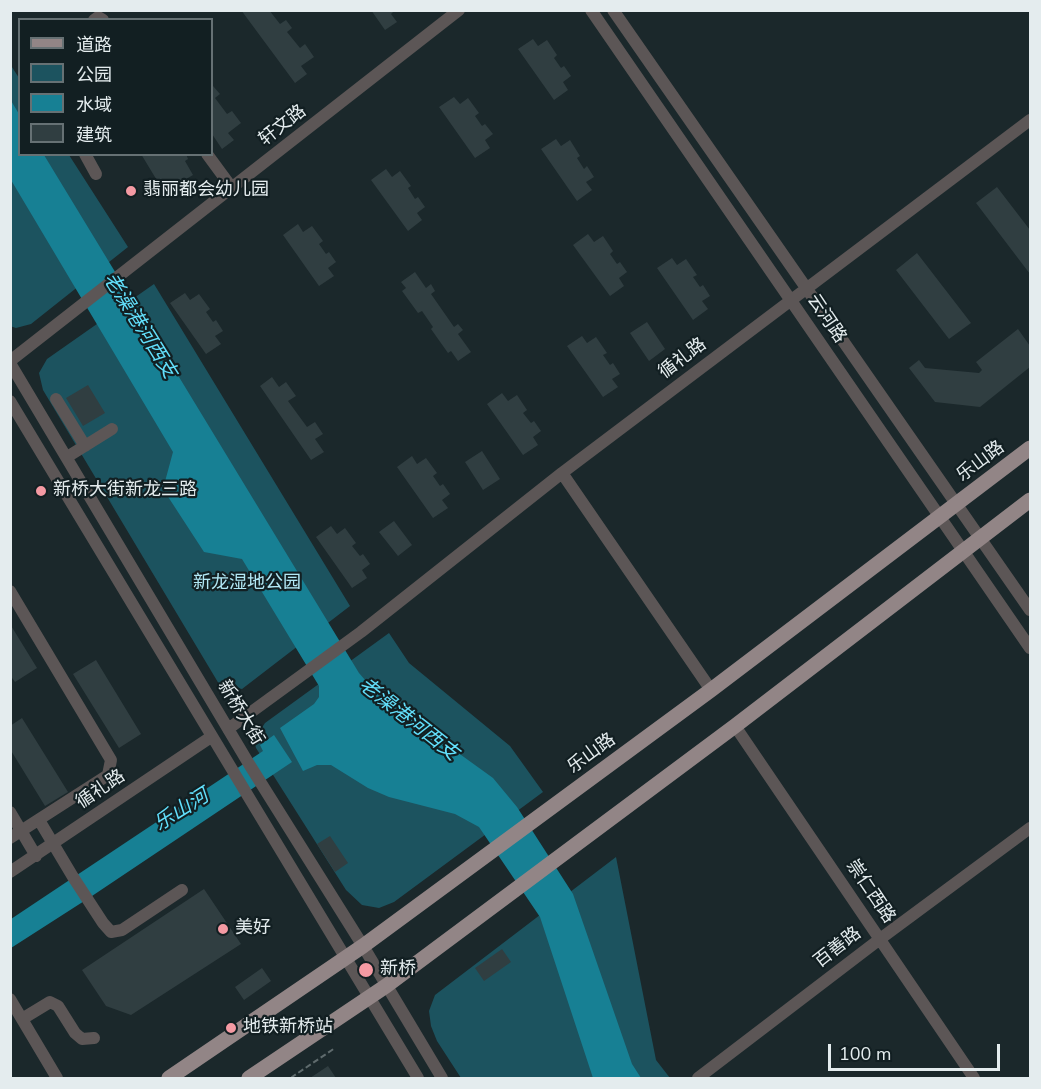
<!DOCTYPE html>
<meta charset="utf-8">
<style>
body{margin:0}
#map{position:relative;width:1041px;height:1089px;overflow:hidden;background:#1b282b;font-family:"Nunito Sans","Noto Sans SC",sans-serif}
canvas{display:block}
.frame{position:absolute;inset:0;border:12px solid #e4ecee;pointer-events:none}
.legend{position:absolute;left:18px;top:18px;width:195px;height:138px;box-sizing:border-box;background:#121f22;border:2px solid #667174;margin:0;padding:8px 10px;list-style:none;font-size:18px;color:#e4ecee}
.legend li{display:flex;align-items:center;gap:12px;height:30px}
.legend b{width:30px;border:2px solid #667174}
.scale{position:absolute;left:828px;top:1044px;width:172px;height:27px;box-sizing:border-box;border:3px solid #e4ecee;border-top:0;padding-left:8px;font-size:18px;line-height:21px;white-space:nowrap;color:#e4ecee;-webkit-text-stroke:4px #121f22;paint-order:stroke}
</style>
<div id="map">
<canvas width="1041" height="1089"></canvas>
<div class="frame"></div>
<ul class="legend">
<li><b style="height:8px;background:#928586"></b>道路</li>
<li><b style="height:16px;background:#1c535f"></b>公园</li>
<li><b style="height:16px;background:#178094"></b>水域</li>
<li><b style="height:16px;background:#303e41"></b>建筑</li>
</ul>
<div class="scale">100 m</div>
</div>
<script>
const g = document.querySelector('canvas').getContext('2d');
g.lineJoin = 'round';
function fill(path, color) { g.fillStyle = color; g.fill(path, 'evenodd'); }
const toPath = rows => new Path2D(rows.map(r => 'M' + r).join(''));
function strokePath(path, color, width, dash) { g.strokeStyle = color; g.lineWidth = width; g.lineCap = dash ? 'butt' : 'round'; g.setLineDash(dash || []); g.stroke(path); }
function write(font, color, halo, rows, align = 'center') {
  g.font = font + ' "Nunito Sans","Noto Sans SC",sans-serif'; g.lineWidth = 4.5; g.setLineDash([]); g.textBaseline = 'middle'; g.strokeStyle = halo; g.fillStyle = color; for (const [text, x, y, turn = 0] of rows) {
    g.save(); g.translate(x, y); g.rotate((+turn || 0) * Math.PI / 180); g.textAlign = isNaN(turn) ? turn : align; if (halo) g.strokeText(text, 0, 0); g.fillText(text, 0, 0); g.restore();
  }
}
fill(toPath([
 [10,64,19,78,20,154,69,155,128,247,31,324,16,328,10,326],
 [154,284,350,606,242,689,219,684,43,390,39,373,47,359],
 [389,633,409,663,510,746,543,792,394,902,379,908,362,905,346,890,256,748,254,740,265,723],
 [616,857,656,1060,670,1078,461,1078,437,1041,431,1026,429,1011,435,995]
]), '#1c535f');
fill(toPath([
 [10,99,19,114,20,154,44,155,359,673,378,695,493,778,517,807,573,894,632,1064,641,1078,593,1078,540,917,479,827,455,814,389,797,368,788,331,765,317,765,303,771,280,728,314,704,319,697,319,686,242,559,204,552,163,489,173,452,11,180],
 [274,735,292,762,92,896,11,948,11,919,263,751,260,745]
]), '#178094');
fill(toPath([
 [241,10,269,10,280,24,286,20,292,28,287,32,300,48,305,44,314,57,301,66,307,74,295,83],
 [371,10,395,10,391,14,397,22,385,30],
 [533,39,538,46,547,40,557,55,554,58,561,68,564,66,571,76,563,82,568,90,554,100,518,49],
 [213,86,220,94,215,98,227,114,232,111,241,123,228,133,234,140,222,149,212,134,212,87],
 [454,97,460,104,468,98,479,113,475,116,482,126,485,124,493,134,485,140,490,148,475,158,439,107],
 [556,139,561,146,570,140,580,156,577,158,584,169,587,166,594,177,586,182,592,190,577,201,541,149],
 [141,154,186,154,188,159,185,161,193,175,164,192],
 [386,169,392,177,400,171,411,186,408,188,415,199,418,197,425,207,417,213,422,220,408,231,371,180],
 [997,187,1030,230,1030,274,976,203],
 [298,224,303,232,312,226,323,241,319,244,326,254,329,252,336,262,328,268,334,276,319,286,283,235],
 [588,234,594,242,603,236,613,251,610,254,617,264,620,262,627,272,619,278,624,286,610,296,573,245],
 [917,253,971,323,949,339,896,270],
 [672,258,677,265,686,259,697,275,693,277,700,287,703,285,710,296,702,301,708,309,693,320,657,268],
 [415,272,426,288,431,284,435,291,431,294,454,327,458,324,463,330,458,334,471,352,458,361,451,351,448,353,431,329,433,327,422,311,418,313,402,291,406,288,401,282],
 [185,293,190,300,199,294,210,309,206,312,213,322,216,320,223,331,215,336,221,344,206,354,170,303],
 [647,322,665,349,649,361,630,333],
 [1018,329,1030,346,1030,367,980,407,935,402,909,368,919,360,925,368,979,373,982,370,976,362],
 [582,336,587,343,596,337,607,353,603,355,610,365,613,363,620,374,612,379,618,387,603,397,567,346],
 [272,377,279,387,286,382,296,396,288,401,307,427,315,422,323,434,315,439,324,452,311,460,260,386],
 [88,385,105,413,83,426,66,398],
 [502,393,508,401,517,395,527,410,523,413,531,423,534,421,541,431,533,437,538,445,523,455,487,404],
 [482,451,500,479,483,490,465,462],
 [412,456,417,464,426,458,437,473,433,476,440,486,443,484,450,494,442,500,448,508,433,518,397,467],
 [394,521,412,545,398,556,379,532],
 [331,526,337,534,345,528,356,543,352,546,360,556,363,554,370,564,362,570,367,578,352,588,316,537],
 [10,624,37,668,15,682,10,675],
 [96,660,141,734,119,748,73,674],
 [22,718,68,792,45,806,10,749,10,726],
 [330,836,348,863,335,872,317,844],
 [204,889,241,944,131,1015,106,1006,82,970],
 [502,949,511,962,484,981,475,968],
 [262,968,271,981,244,1000,235,987],
 [328,1066,336,1078,310,1078]
]), '#303e41');
strokePath(toPath([
 [293,1078,292,1077,335,1048]
]), '#5f6b6d', 2, [6, 3]);
strokePath(toPath([
 [591,10,1030,648],
 [613,10,1030,610],
 [94,20,98,17,103,20],
 [85,154,96,174],
 [207,154,232,188],
 [10,361,459,10],
 [10,363,249,764,363,946,442,1078],
 [56,399,85,446],
 [10,401,418,1078],
 [67,457,112,429],
 [562,473,711,690],
 [10,591,111,760,108,775,10,838],
 [735,726,974,1078],
 [228,729,361,632,562,473,1030,120],
 [10,812,36,856],
 [39,820,73,877,103,923,111,932,122,930,182,890],
 [10,872,211,737],
 [10,999,57,1078],
 [22,1019,50,1002,58,1006,75,1033,82,1039,94,1038],
 [698,1078,880,939,1030,828]
]), '#5c5656', 12);
strokePath(toPath([
 [169,1078,363,946,711,690,1030,448],
 [249,1078,386,986,735,726,1030,500]
]), '#928586', 15);
for (const [x, y, r, color] of [
 [131,191,6,"#f49aa3"],
 [41,491,6,"#f49aa3"],
 [223,929,6,"#f49aa3"],
 [366,970,8,"#f49aa3"],
 [231,1028,6,"#f49aa3"]
]) { const dot = new Path2D(); dot.arc(x, y, r, 0, 2 * Math.PI); g.fillStyle = color; g.fill(dot); strokePath(dot, '#121f22', 2); }
write('18px', '#e4ecee', '#121f22', [
 ["轩文路",283,126,-38],
 ["云河路",826,319,56],
 ["循礼路",683,359,-37],
 ["乐山路",981,462,-37],
 ["新桥大街",240,713,59],
 ["乐山路",592,754,-36],
 ["循礼路",101,790,-34],
 ["崇仁西路",870,892,56],
 ["百善路",838,948,-38]
]);
write('18px', '#e4ecee', '#121f22', [
 ["翡丽都会幼儿园",143,191],
 ["新桥大街新龙三路",53,491],
 ["美好",235,929],
 ["新桥",380,970],
 ["地铁新桥站",243,1028]
], 'left');
write('18px', '#b2e8f5', '#121f22', [
 ["新龙湿地公园",247,584]
]);
write('italic 20px', '#62dffb', '#121f22', [
 ["老澡港河西支",139,326,58],
 ["老澡港河西支",408,720,38],
 ["乐山河",182,811,-32]
]);
</script>
